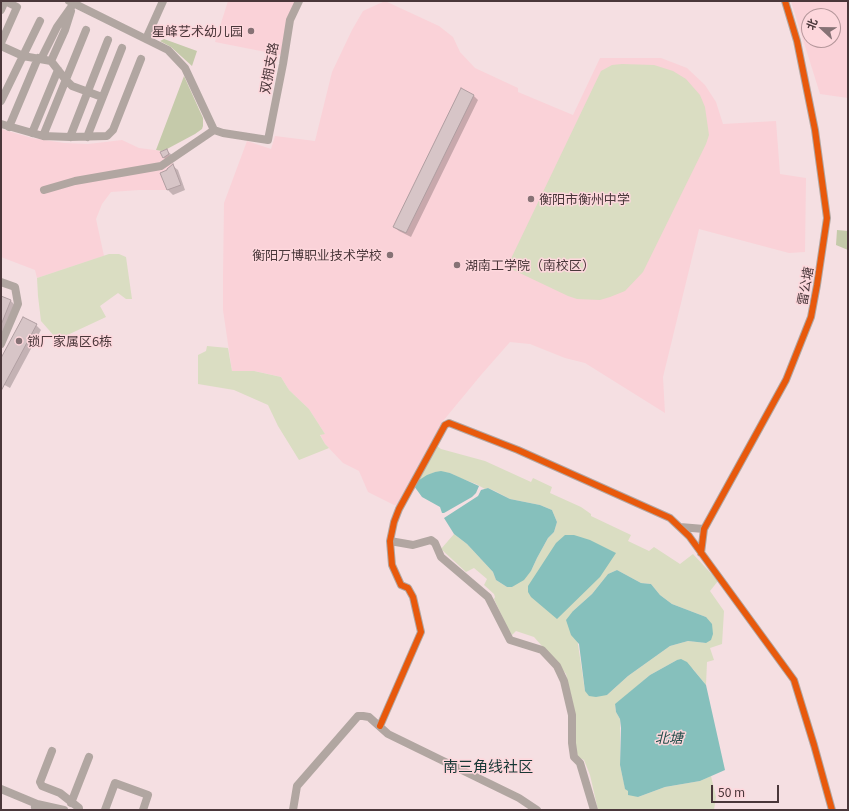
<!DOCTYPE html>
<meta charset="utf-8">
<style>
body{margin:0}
#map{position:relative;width:849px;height:811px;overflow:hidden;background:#f5dfe2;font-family:Georgia,"Noto Sans SC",serif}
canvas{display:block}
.frame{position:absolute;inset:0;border:2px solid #4a373a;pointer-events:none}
.north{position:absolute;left:801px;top:8px;width:40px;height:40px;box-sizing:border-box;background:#fdd7dc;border:1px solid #b5979b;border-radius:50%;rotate:292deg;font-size:11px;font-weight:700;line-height:16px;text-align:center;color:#4a373a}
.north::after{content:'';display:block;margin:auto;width:14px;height:18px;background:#867275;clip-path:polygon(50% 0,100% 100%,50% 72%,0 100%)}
.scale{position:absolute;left:711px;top:785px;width:68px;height:18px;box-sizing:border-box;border:2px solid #4a373a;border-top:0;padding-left:5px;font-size:12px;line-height:14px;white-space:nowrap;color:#4a373a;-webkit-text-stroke:3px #fdd7dc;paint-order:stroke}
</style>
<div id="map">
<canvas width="849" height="811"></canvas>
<div class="frame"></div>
<div class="north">北</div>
<div class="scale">50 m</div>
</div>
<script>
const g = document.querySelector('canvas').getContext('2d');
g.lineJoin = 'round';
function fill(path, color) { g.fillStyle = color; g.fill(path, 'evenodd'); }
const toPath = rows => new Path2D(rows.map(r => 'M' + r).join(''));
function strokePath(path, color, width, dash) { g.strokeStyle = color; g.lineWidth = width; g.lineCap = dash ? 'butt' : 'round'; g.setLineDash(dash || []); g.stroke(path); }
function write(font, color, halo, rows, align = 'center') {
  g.font = font + ' Georgia,"Noto Sans SC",serif'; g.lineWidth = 3; g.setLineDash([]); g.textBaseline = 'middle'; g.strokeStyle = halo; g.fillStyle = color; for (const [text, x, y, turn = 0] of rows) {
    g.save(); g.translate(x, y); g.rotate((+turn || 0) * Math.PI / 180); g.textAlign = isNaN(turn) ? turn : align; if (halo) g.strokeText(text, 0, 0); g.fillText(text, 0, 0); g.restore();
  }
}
fill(toPath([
 [228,1,296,1,281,55,215,42],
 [385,1,439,26,453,37,460,52,475,68,518,88,518,92,573,115,600,58,661,58,687,68,705,85,716,102,723,124,776,121,780,174,806,178,805,252,789,253,699,229,663,377,665,413,585,363,565,358,530,344,510,342,481,375,443,421,398,506,394,505,368,492,359,471,343,463,325,444,320,434,325,434,309,409,289,390,281,377,254,371,232,371,223,310,223,277,224,203,247,141,271,149,275,136,315,141,332,72,352,30,363,11],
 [791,1,842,1,848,2,848,98,820,94],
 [809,16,833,16,833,40,809,40],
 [1,129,32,138,64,143,88,144,122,140,139,148,162,151,167,149,181,185,167,190,139,190,111,192,102,204,96,219,104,256,37,278,35,270,1,257]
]), '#fad2d8');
fill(toPath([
 [622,64,654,65,673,71,686,79,700,95,705,107,709,135,706,144,643,272,625,291,610,297,600,300,577,299,568,296,507,267,601,71,612,65],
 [109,254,119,254,126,257,132,299,126,299,118,293,100,306,106,317,61,338,55,337,41,321,38,296,37,278],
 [207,346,228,348,232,371,254,371,281,377,289,390,309,409,325,434,320,435,325,444,329,448,299,460,278,426,268,405,234,390,198,384,198,355,206,351],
 [437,446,441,449,485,461,531,482,533,478,552,487,550,493,581,507,591,514,591,516,631,535,628,541,649,551,654,547,680,564,693,554,718,581,710,591,724,611,722,644,710,648,714,660,707,662,706,685,693,669,677,660,650,675,615,705,616,712,620,719,620,765,625,788,638,797,665,787,700,781,711,776,716,797,714,810,598,810,590,775,584,760,578,757,574,741,574,709,566,674,557,663,534,637,516,631,512,635,508,629,494,599,495,597,494,594,484,585,487,579,474,568,466,572,441,549,454,534,467,544,493,572,496,580,507,587,512,587,531,571,537,558,548,538,554,532,557,522,552,510,540,505,510,499,495,491,488,488,485,489,476,484,460,478,450,473,435,472,416,482],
 [617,570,641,583,651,584,660,595,672,604,706,617,706,643,688,641,670,646,628,676,607,695,585,691,573,611,592,594,608,574]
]), '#daddc2');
fill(toPath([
 [164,39,197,51,192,66,171,47,160,41],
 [184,76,203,118,203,126,202,129,195,134,167,149,162,151,156,150],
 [837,230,848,231,848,250,836,245]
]), '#c5caaa');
fill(toPath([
 [441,471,450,473,479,486,476,493,472,497,444,513,442,513,440,507,422,497,414,486,416,482,427,475,435,472],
 [488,488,510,499,540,505,552,510,557,522,554,532,548,538,537,558,531,571,524,580,512,587,507,587,496,580,493,572,467,544,454,534,444,518,478,496,481,490],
 [565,535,574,535,590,540,616,553,600,577,557,619,531,597,528,592,528,586,556,543],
 [617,570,641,583,651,584,660,595,672,604,706,617,712,624,713,634,711,640,706,643,688,641,670,646,628,676,607,695,596,697,589,696,585,691,579,644,571,635,566,620,573,611,592,594,608,574],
 [681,659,687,662,706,685,725,770,700,781,665,787,638,797,628,795,628,791,625,789,620,765,621,728,620,719,616,712,615,704,650,675,677,660]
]), '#86c0bc');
fill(toPath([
 [473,95,478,100,411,237,399,231,394,227],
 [167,151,172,155,168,162,164,158,162,153],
 [173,166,178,170,185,190,173,195,168,190,162,173,169,171],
 [1,297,11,301,17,307,1,348],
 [36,325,41,330,10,388,1,383,1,360]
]), '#0003');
const building = toPath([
 [461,88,474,95,406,233,393,227,461,88],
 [167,149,169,154,163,158,160,152,167,149],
 [173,164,181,185,167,190,160,173,167,170,167,169,173,164],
 [1,296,11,300,1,325,1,296],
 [23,317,37,324,1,391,1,358,23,317]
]);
fill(building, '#d7c5c7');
strokePath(building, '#b09ea1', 1);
strokePath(toPath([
 [69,1,168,50,185,68,214,130,223,133,268,140,283,64,290,20,299,1],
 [1,10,5,1,17,7,1,43],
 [146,39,163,1],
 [1,46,23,56,51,61,65,79,72,86,102,97],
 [41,59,57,27,74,3],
 [51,61,65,30,71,11],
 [1,101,40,21],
 [1,124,43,136,70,137,107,136,113,130,141,59],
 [9,127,38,58],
 [32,133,58,70],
 [43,136,86,30],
 [70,137,108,40],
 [87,137,122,48],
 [44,190,75,181,161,166,214,130],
 [1,282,15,287,18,304,1,344],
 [680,527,704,529],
 [390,541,413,545,431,540,435,543,441,557,488,597,510,640,542,650,557,666,564,681,572,715,572,743,574,757,580,763,594,810],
 [701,553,704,529,786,380,811,317,817,285,827,218,815,130,797,41,785,1],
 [380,726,421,632,413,597,408,588,401,585,392,565,390,541,394,522,399,509,445,425,449,423,518,450,670,518,689,536,794,680,814,745,832,810],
 [52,751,40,782,42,786,60,793,79,808,79,810],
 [1,789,37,804,38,810],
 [71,803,89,757],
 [35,807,37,804,64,810],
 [105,810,115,783,148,795,143,810],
 [293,810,297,786,358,716,363,716,369,717,388,734,519,798,537,810]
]), '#b1a6a1', 8);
strokePath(toPath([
 [701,553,704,529,786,380,811,317,817,285,827,218,815,130,797,41,785,1],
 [380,726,421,632,413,597,408,588,401,585,392,565,390,541,394,522,399,509,445,425,449,423,518,450,670,518,689,536,794,680,814,745,832,810]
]), '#e8590c', 6);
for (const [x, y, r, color] of [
 [251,31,4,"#867275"],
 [531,199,4,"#867275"],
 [390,255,4,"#867275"],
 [457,265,4,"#867275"],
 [19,341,4,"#867275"]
]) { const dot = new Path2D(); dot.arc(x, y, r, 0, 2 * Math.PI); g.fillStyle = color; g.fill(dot); strokePath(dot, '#fdd7dc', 1.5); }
write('13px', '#4a373a', '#fdd7dc', [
 ["星峰艺术幼儿园",243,31,"right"],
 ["衡阳市衡州中学",539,199],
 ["衡阳万博职业技术学校",382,255,"right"],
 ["湖南工学院（南校区）",465,265],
 ["锁厂家属区6栋",27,341]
], 'left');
write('13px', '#4a373a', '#fdd7dc', [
 ["双拥支路",269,68,-80],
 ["雷公塘",805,286,-80]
]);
write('italic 14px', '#234d4a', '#fdd7dc', [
 ["北塘",669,738]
]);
write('15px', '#163835', '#fdd7dc', [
 ["南三角线社区",488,766]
]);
</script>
